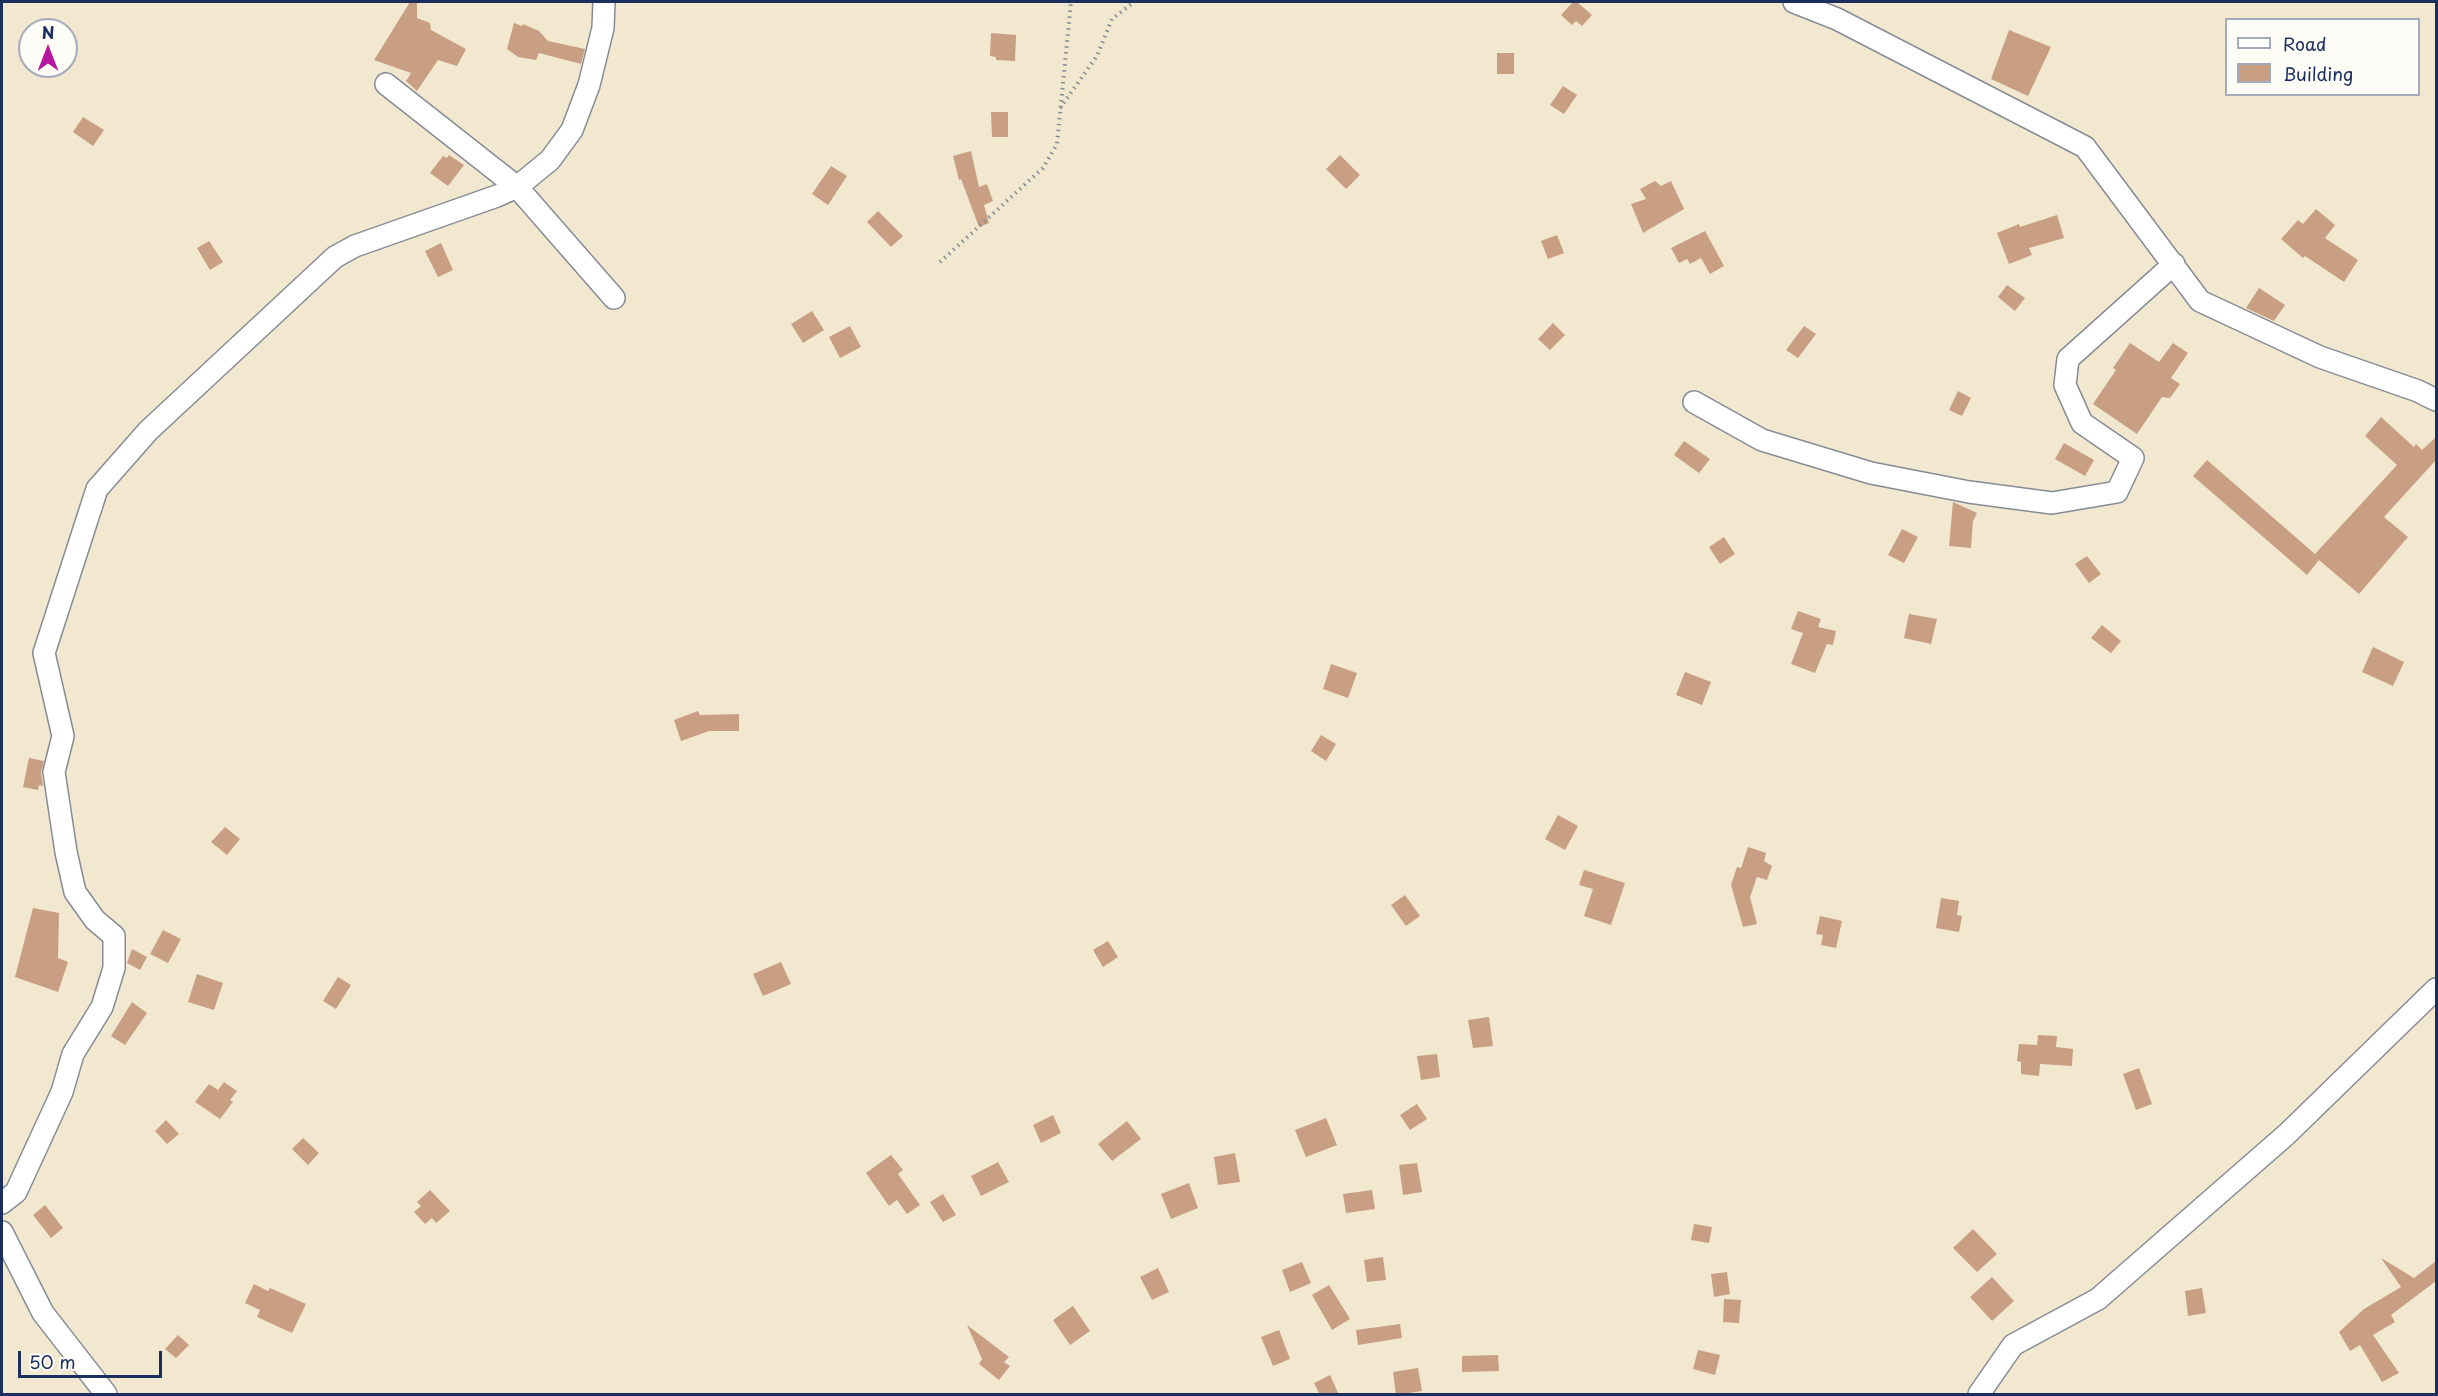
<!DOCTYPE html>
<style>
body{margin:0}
#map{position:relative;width:2438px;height:1396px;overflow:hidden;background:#f1e8cf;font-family:"Playpen Sans",sans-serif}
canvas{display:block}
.frame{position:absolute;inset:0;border:3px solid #1b2f5e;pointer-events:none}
.legend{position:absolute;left:2225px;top:18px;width:195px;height:78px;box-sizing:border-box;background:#fdfcf7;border:2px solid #a3aaba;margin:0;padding:8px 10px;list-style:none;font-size:18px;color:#1b2f5e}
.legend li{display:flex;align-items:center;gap:12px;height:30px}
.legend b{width:30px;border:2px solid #a3aaba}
.north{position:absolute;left:18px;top:18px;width:60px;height:60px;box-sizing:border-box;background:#fdfcf7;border:2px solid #a3aaba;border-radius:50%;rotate:0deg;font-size:16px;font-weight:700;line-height:24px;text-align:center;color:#1b2f5e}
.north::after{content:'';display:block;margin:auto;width:21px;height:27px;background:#b5179e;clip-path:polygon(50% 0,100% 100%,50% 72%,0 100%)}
.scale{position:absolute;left:18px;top:1351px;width:144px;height:27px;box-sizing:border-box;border:3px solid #1b2f5e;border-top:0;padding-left:8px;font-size:18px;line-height:21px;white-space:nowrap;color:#1b2f5e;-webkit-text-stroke:4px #fdfcf7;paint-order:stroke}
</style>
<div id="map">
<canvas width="2438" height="1396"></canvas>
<div class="frame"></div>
<ul class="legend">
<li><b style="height:8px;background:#fff"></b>Road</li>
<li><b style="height:16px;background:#c89f83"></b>Building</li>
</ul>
<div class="north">N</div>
<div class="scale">50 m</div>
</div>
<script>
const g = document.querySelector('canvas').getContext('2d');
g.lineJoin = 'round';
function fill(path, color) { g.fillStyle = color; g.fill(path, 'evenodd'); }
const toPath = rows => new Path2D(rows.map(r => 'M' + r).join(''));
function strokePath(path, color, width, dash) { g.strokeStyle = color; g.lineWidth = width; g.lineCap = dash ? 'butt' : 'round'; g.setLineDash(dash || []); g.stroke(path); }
fill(toPath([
 [410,2,417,2,417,18,430,23,431,30,466,49,457,66,438,60,417,91,406,81,411,73,374,60],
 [1573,2,1577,2,1592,15,1582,26,1576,21,1572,25,1561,15],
 [514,23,522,26,523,24,539,31,548,41,585,49,581,64,539,53,536,60,518,57,507,49],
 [2009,30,2051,47,2028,96,1991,79],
 [991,33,1016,35,1015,61,996,60,996,57,990,56],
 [1497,53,1514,53,1514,74,1497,74],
 [1563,86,1577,95,1564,114,1550,105],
 [991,112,1008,112,1008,137,992,137],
 [83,117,104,130,93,146,73,132],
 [971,151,979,187,987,184,993,201,984,205,989,223,979,227,961,179,959,180,953,156],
 [449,155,464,165,448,186,430,173,443,156,447,158],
 [1340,155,1360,175,1346,189,1326,169],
 [831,166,847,176,828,205,812,194],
 [1655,181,1661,186,1671,181,1684,209,1643,233,1631,204,1646,199,1640,189],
 [2316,209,2335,225,2325,238,2358,260,2344,282,2305,256,2303,258,2281,239,2298,220,2303,224],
 [878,211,903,236,891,247,867,222],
 [2057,215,2064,238,2029,248,2032,255,2009,264,1997,233,2019,224,2020,227],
 [1705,231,1724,266,1710,274,1701,258,1690,264,1687,259,1679,263,1671,248],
 [1557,235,1564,253,1548,259,1541,241],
 [209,241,223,262,210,270,197,248],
 [441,243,453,270,438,277,425,251],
 [2007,285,2025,298,2015,311,1998,297],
 [2259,288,2285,305,2274,321,2246,308],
 [812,311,824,330,803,343,791,324],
 [1553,323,1565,335,1550,350,1538,339],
 [850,326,861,347,840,358,829,337],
 [1804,326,1816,334,1798,358,1786,350],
 [2130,343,2159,362,2173,343,2188,353,2171,378,2180,384,2170,398,2162,397,2137,434,2093,404,2116,370,2113,368],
 [1958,391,1971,398,1962,416,1949,410],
 [2381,417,2414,447,2416,444,2422,450,2436,437,2436,460,2384,517,2408,537,2359,594,2319,560,2307,575,2193,476,2207,460,2315,554,2397,465,2365,436],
 [1684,441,1710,459,1699,473,1674,455],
 [2064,443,2094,460,2085,476,2055,459],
 [1953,502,1977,513,1973,521,1971,548,1949,546],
 [1902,529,1918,537,1904,563,1888,555],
 [1724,537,1735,554,1720,564,1709,547],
 [2087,556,2101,574,2089,583,2075,564],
 [1798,611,1821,619,1818,627,1836,631,1833,645,1827,644,1815,673,1791,664,1803,633,1791,629],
 [1909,614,1937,619,1931,644,1904,638],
 [2102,625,2121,641,2111,653,2091,638],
 [2373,647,2404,662,2393,686,2362,672],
 [1331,664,1357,673,1348,698,1323,689],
 [1685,672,1711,682,1702,705,1676,695],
 [698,711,700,715,739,714,739,731,709,731,681,741,674,720],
 [1321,735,1336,744,1326,761,1311,751],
 [29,758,44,761,41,773,43,786,39,785,38,790,23,787],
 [1558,815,1578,826,1565,850,1545,839],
 [225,827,240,839,227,855,211,842],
 [1748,847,1766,853,1764,861,1772,866,1767,880,1757,877,1750,897,1757,924,1743,927,1731,885,1737,867,1741,868],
 [1584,870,1625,883,1611,925,1584,916,1593,889,1579,885],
 [1405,895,1420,916,1406,926,1391,905],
 [1941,898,1959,901,1957,915,1962,916,1959,932,1936,928],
 [33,908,59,913,58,958,68,962,58,992,15,977],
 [1820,916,1842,921,1836,948,1821,945,1823,935,1816,934],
 [163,930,181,939,168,963,150,954],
 [1108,941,1118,957,1103,967,1093,950],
 [132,949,147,957,140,970,127,963],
 [781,962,791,984,763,996,753,974],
 [197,974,223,983,214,1010,188,1002],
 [338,977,351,985,336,1009,323,1001],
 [132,1002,147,1013,125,1045,111,1036],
 [1489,1017,1493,1046,1473,1048,1468,1020],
 [2038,1035,2057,1036,2056,1047,2073,1049,2072,1066,2040,1064,2039,1076,2021,1074,2021,1062,2017,1061,2019,1044,2037,1045],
 [1437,1054,1440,1077,1421,1080,1417,1056],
 [2139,1068,2152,1104,2136,1110,2123,1074],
 [224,1082,237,1091,230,1100,233,1102,220,1119,195,1102,209,1084,218,1090],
 [1417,1104,1427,1119,1410,1130,1400,1115],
 [1053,1115,1061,1133,1041,1143,1033,1125],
 [1326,1118,1337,1145,1306,1157,1295,1130],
 [166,1120,179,1134,167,1144,155,1131],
 [1127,1121,1141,1139,1112,1161,1098,1144],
 [303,1138,319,1153,308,1165,292,1149],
 [1235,1153,1240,1182,1218,1185,1214,1157],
 [891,1155,903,1170,898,1174,920,1205,907,1214,897,1200,889,1206,866,1173],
 [998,1162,1009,1182,981,1196,971,1176],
 [1417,1163,1422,1192,1403,1195,1399,1165],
 [1189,1183,1198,1208,1171,1219,1161,1194],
 [430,1190,450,1211,436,1223,432,1218,425,1224,414,1212,421,1206,417,1202],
 [1372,1190,1375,1209,1346,1213,1343,1194],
 [943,1194,956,1215,943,1222,930,1202],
 [45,1205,63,1228,51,1238,33,1215],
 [1694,1224,1712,1227,1709,1243,1691,1240],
 [1973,1229,1997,1254,1977,1272,1953,1248],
 [1383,1257,1386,1280,1367,1282,1364,1260],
 [2381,1258,2414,1278,2436,1261,2436,1281,2391,1315,2395,1322,2373,1335,2399,1373,2382,1382,2360,1345,2350,1351,2339,1332,2364,1309,2401,1287],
 [1302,1262,1311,1283,1290,1292,1282,1270],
 [1158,1268,1169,1292,1152,1300,1140,1277],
 [1727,1272,1730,1294,1714,1297,1711,1274],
 [1992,1277,2014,1301,1992,1321,1970,1297],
 [254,1284,268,1291,270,1288,306,1304,292,1333,257,1317,260,1310,245,1303],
 [1329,1285,1350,1319,1332,1330,1312,1295],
 [2202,1288,2206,1313,2188,1316,2185,1291],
 [1724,1299,1741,1300,1739,1323,1723,1322],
 [1073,1306,1090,1331,1070,1345,1053,1320],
 [1400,1324,1402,1338,1358,1345,1356,1330],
 [967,1325,1009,1357,1004,1362,1010,1366,999,1380,979,1364,982,1359],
 [1279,1330,1290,1359,1273,1366,1261,1337],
 [178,1335,189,1345,176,1358,165,1349],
 [1698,1350,1720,1355,1715,1375,1693,1369],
 [1498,1355,1499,1371,1462,1372,1462,1356],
 [1418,1368,1422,1391,1396,1395,1393,1372],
 [1330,1375,1339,1395,1320,1395,1314,1383]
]), '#c89f83');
const minor = toPath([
 [1794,2,1837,19,2085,147,2200,301,2320,357,2418,391,2436,400],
 [386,84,517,187,614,298],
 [1694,402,1762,440,1871,473,1969,492,2052,503,2117,492,2133,458,2082,423,2065,385,2068,359,2174,264],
 [2,1203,16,1192,62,1092,73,1054,102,1007,114,968,114,936,95,920,75,892,66,852,54,772,63,736,44,653,97,489,148,431,335,257,355,246,497,196,517,187,550,160,572,130,589,85,603,28,604,2],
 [2,1232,43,1313,106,1394],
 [1979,1394,2013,1345,2098,1299,2287,1134,2436,989]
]);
strokePath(minor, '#868c96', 24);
strokePath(toPath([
 [1060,108,1097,56,1112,19,1134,2],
 [940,262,1043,168,1057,144,1071,2]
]), '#868c96', 4, [1.5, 4.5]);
strokePath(minor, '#fff', 21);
</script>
